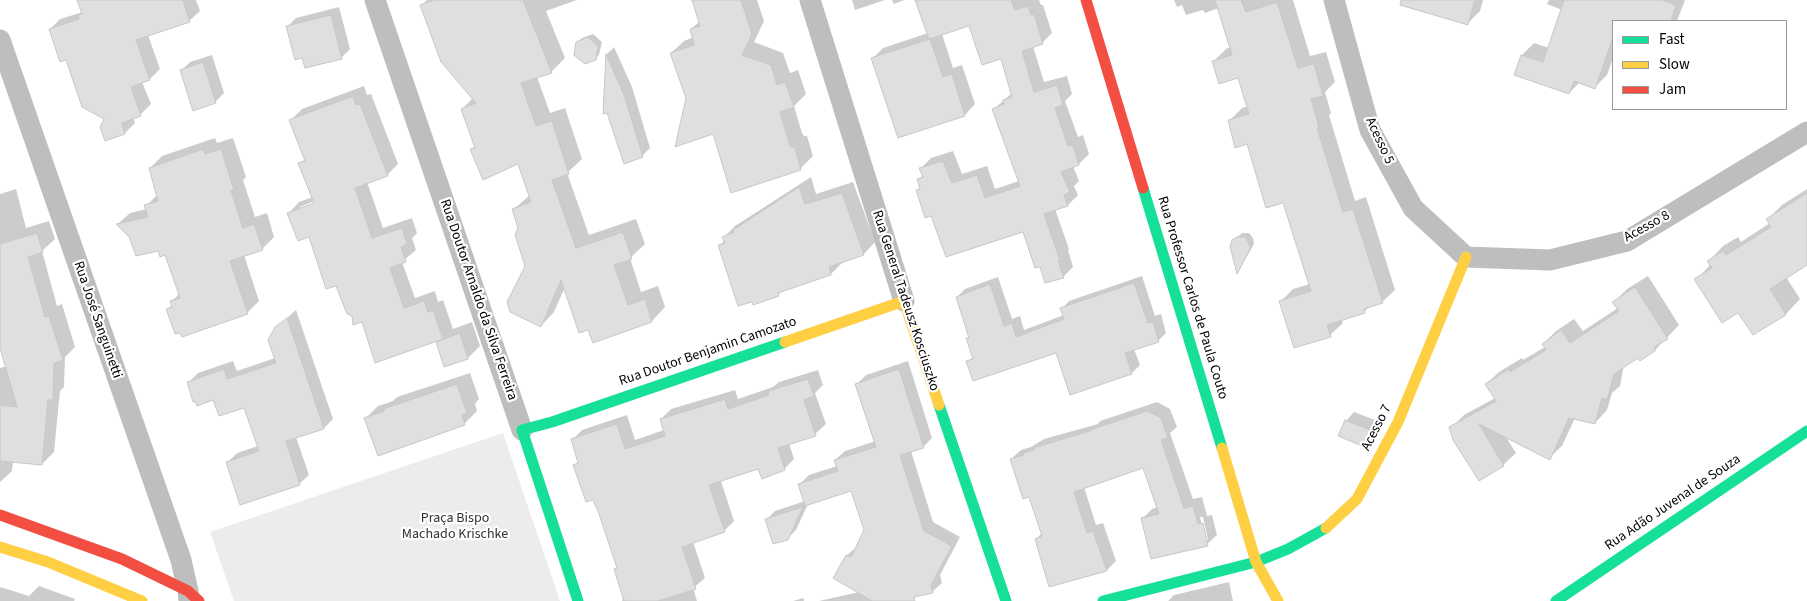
<!DOCTYPE html>
<meta charset="utf-8">
<style>
body{margin:0}
#map{position:relative;width:1807px;height:601px;overflow:hidden;background:#fff;font-family:"Source Sans 3",sans-serif}
canvas{display:block}
.legend{position:absolute;left:1612px;top:20px;width:175px;height:90px;box-sizing:border-box;background:#fff;border:1px solid #999;margin:0;padding:6px 9px;list-style:none;font-size:15px;color:#000}
.legend li{display:flex;align-items:center;gap:10px;height:25px}
.legend b{width:25px;border:1px solid #999}
</style>
<div id="map">
<canvas width="1807" height="601"></canvas>
<ul class="legend">
<li><b style="height:6px;background:#16e098"></b>Fast</li>
<li><b style="height:6px;background:#ffcf43"></b>Slow</li>
<li><b style="height:6px;background:#f24e42"></b>Jam</li>
</ul>
</div>
<script>
const g = document.querySelector('canvas').getContext('2d');
g.lineJoin = 'round';
function fill(path, color) { g.fillStyle = color; g.fill(path, 'evenodd'); }
const toPath = rows => new Path2D(rows.map(r => 'M' + r).join(''));
function strokePath(path, color, width, dash) { g.strokeStyle = color; g.lineWidth = width; g.lineCap = dash ? 'butt' : 'round'; g.setLineDash(dash || []); g.stroke(path); }
function write(font, color, halo, rows, align = 'center') {
  g.font = font + ' "Source Sans 3",sans-serif'; g.lineWidth = 4.5; g.setLineDash([]); g.textBaseline = 'middle'; g.strokeStyle = halo; g.fillStyle = color; for (const [text, x, y, turn = 0] of rows) {
    g.save(); g.translate(x, y); g.rotate((+turn || 0) * Math.PI / 180); g.textAlign = isNaN(turn) ? turn : align; if (halo) g.strokeText(text, 0, 0); g.fillText(text, 0, 0); g.restore();
  }
}
fill(toPath([
 [503,433,560,601,234,601,210,532]
]), '#ececec');
fill(toPath([
 [78,0,196,0,200,11,189,21,148,35,160,69,150,79,142,82,151,104,140,115,133,117,135,123,125,133,106,119,50,29,60,19,83,12],
 [427,0,577,0,546,11,565,58,551,72,537,77,550,113,565,108,582,159,567,173,589,235,636,219,645,244,630,258,641,292,658,286,665,307,652,321,589,328,565,287,554,312,541,326,514,209,530,195,518,162,472,150,475,146,462,109,473,98,422,5],
 [694,0,757,0,764,21,754,42,783,53,790,73,798,70,806,94,794,106,802,133,804,136,807,136,813,156,800,169,714,132,687,98,671,53,684,41,694,37,691,29,700,21],
 [852,0,885,0,855,10],
 [892,0,904,0,894,4],
 [916,0,1039,0,1041,5,1043,5,1052,33,1042,43,1033,46,1044,82,1067,76,1072,94,1065,101,1078,137,1083,135,1089,154,1079,164,1073,166,1079,181,1074,186,1078,195,1068,205,1055,209,1069,249,1068,250,1073,267,1063,277,1041,265,1024,230,932,215,918,190,921,187,919,179,923,175,921,168,931,158,953,151,962,174,987,166,995,189,1019,181,994,109,1012,93,1002,57,969,24,942,34,953,68,962,65,975,104,965,115,899,136,873,58,883,48,928,33],
 [1174,0,1293,0,1310,56,1326,52,1335,82,1325,92,1331,113,1329,115,1355,201,1366,197,1395,290,1382,302,1370,306,1364,312,1341,319,1343,323,1330,335,1281,301,1293,289,1310,284,1284,201,1248,143,1229,121,1242,108,1248,106,1239,77,1213,62,1226,49,1231,47,1219,8,1205,13,1203,10,1186,15,1182,5,1177,7],
 [1427,0,1483,0,1480,11,1467,24],
 [1549,0,1685,0,1677,21,1613,21,1613,58,1607,75,1595,87,1580,82,1569,93,1516,74,1522,55,1534,43,1549,48,1562,10,1547,4],
 [339,7,350,49,341,58,303,57,287,27,296,18],
 [593,34,602,42,599,55,595,59,578,42,582,38],
 [614,47,632,87,650,148,642,156,608,111,605,112,607,54],
 [212,55,224,93,215,102,181,71,190,62],
 [364,86,367,95,371,94,398,164,387,175,367,182,383,228,412,218,417,233,412,238,416,250,402,262,415,298,435,291,438,302,443,300,453,329,472,322,480,346,468,358,445,366,438,342,441,339,363,320,337,284,309,235,289,213,299,202,313,197,300,164,305,159,291,120,302,109],
 [319,199,320,202,300,209,300,207],
 [215,138,217,143,233,138,246,177,243,180,255,217,267,213,274,237,262,249,244,255,259,301,247,313,168,309,172,305,171,302,180,293,166,253,131,236,118,224,130,213,147,209,146,206,158,194,150,168,162,156],
 [811,177,816,194,853,182,875,242,864,254,842,261,842,263,831,274,783,290,778,295,719,246,725,240,724,237,735,226],
 [16,189,26,228,49,221,55,239,42,251,57,306,62,304,75,347,65,357,64,387,60,391,54,452,42,464,13,461,12,471,0,482,0,368,7,366,0,343,0,194],
 [1807,189,1807,263,1786,277,1800,299,1786,314,1753,334,1739,311,1696,280,1711,264,1709,261,1723,246,1738,237,1741,242,1770,223,1768,219,1782,205],
 [1242,233,1249,233,1253,238,1254,244,1238,272,1233,241],
 [1142,276,1155,316,1161,314,1166,333,1158,341,1134,349,1140,365,1132,373,1057,352,968,362,974,356,968,339,970,337,957,297,965,289,998,277,1012,319,1020,316,1024,330,1064,315,1062,309,1069,301],
 [1648,276,1679,325,1656,349,1640,359,1638,356,1624,365,1620,386,1612,393,1607,410,1595,423,1575,418,1562,446,1549,458,1506,437,1516,453,1503,465,1480,479,1451,428,1464,415,1495,398,1486,384,1499,372,1522,358,1523,360,1545,347,1543,344,1556,331,1574,319,1583,331,1618,308,1614,302,1627,289],
 [296,310,333,419,324,428,296,437,309,475,299,484,228,462,237,453,258,446,245,406,214,399,189,382,198,373,233,361,237,371,275,358,276,328],
 [908,361,932,438,923,447,911,451,933,522,960,537,940,575,942,583,932,592,917,595,914,598,900,601,819,601,859,592,835,578,847,555,857,547,865,530,851,489,808,504,796,530,787,539,766,520,775,511,805,501,800,484,809,475,837,466,835,460,845,451,876,441,857,384,866,375],
 [818,370,823,385,815,393,826,424,815,434,789,443,794,459,784,469,759,467,721,481,734,521,724,531,693,542,705,578,693,588,697,601,622,601,624,595,615,569,618,567,594,498,575,465,579,461,572,440,582,430,627,415,635,440,664,430,661,419,671,409,735,390,738,399,773,387,779,382],
 [470,373,479,399,475,404,477,411,464,424,366,418,378,406,393,401,397,397],
 [1157,402,1170,409,1177,427,1170,433,1193,499,1202,497,1207,516,1212,515,1217,535,1207,544,1143,518,1152,509,1158,507,1144,466,1084,487,1096,525,1103,523,1116,561,1107,570,1050,586,1036,539,1042,533,1030,495,1011,459,1021,450,1031,447,1044,439,1098,424,1100,421],
 [1200,517,1203,517,1208,540,1205,540],
 [1354,412,1383,423,1375,438,1366,446,1346,421],
 [1229,582,1233,601,1168,601,1174,595],
 [39,586,75,599,74,601,0,601,0,587,29,596],
 [803,598,804,601,793,601]
]), '#0003');
const building = toPath([
 [77,0,183,0,190,22,136,40,150,80,131,87,141,116,122,123,125,134,105,141,100,127,104,119,82,107,66,60,60,62,49,29,79,19,78,15,82,14,77,0],
 [434,0,523,0,552,73,521,83,536,126,552,121,569,174,552,180,576,248,623,232,632,259,614,265,628,305,645,299,652,322,593,343,588,330,579,333,561,280,541,327,510,312,507,302,525,266,515,235,518,228,512,209,531,202,518,164,483,180,470,149,475,148,461,109,476,103,441,62,420,5,434,0],
 [692,0,741,0,752,34,742,55,771,65,777,85,785,82,794,107,780,112,790,146,792,148,795,147,801,170,731,193,713,134,675,147,686,98,670,53,694,45,690,29,700,26,692,0],
 [915,0,1011,0,1015,10,1028,6,1031,15,1034,14,1043,44,1022,51,1034,92,1057,85,1063,105,1055,108,1068,146,1073,145,1079,165,1061,172,1070,192,1064,195,1068,206,1044,214,1060,260,1058,261,1064,278,1045,283,1040,267,1035,268,1023,232,946,257,931,216,925,218,916,190,920,189,917,179,923,177,919,168,943,161,952,183,977,175,985,198,1020,186,992,109,1004,104,1003,100,1012,97,1001,59,982,65,969,26,929,39,915,0],
 [1215,0,1241,0,1246,12,1277,2,1298,68,1314,64,1323,96,1311,99,1319,127,1317,128,1343,212,1353,209,1383,303,1364,309,1365,313,1327,325,1331,337,1294,348,1279,301,1311,291,1283,203,1266,208,1247,144,1235,148,1228,120,1249,114,1238,78,1219,84,1212,61,1232,55,1215,0],
 [1401,0,1475,0,1468,25,1400,5,1401,0],
 [1564,0,1662,0,1676,5,1671,21,1613,21,1613,38,1595,89,1574,81,1569,94,1514,75,1521,55,1543,62,1564,0],
 [331,15,342,59,305,68,302,58,295,60,286,26,331,15],
 [588,37,598,46,596,60,585,64,574,55,576,42,588,37],
 [930,39,943,77,952,74,965,116,898,138,871,58,930,39],
 [606,54,624,95,643,157,624,164,607,113,603,114,606,54],
 [203,62,216,103,193,111,180,70,203,62],
 [353,96,356,105,360,104,388,176,355,188,372,238,402,228,407,244,401,247,406,262,390,268,404,308,424,301,428,312,433,310,443,339,375,363,362,322,353,325,352,316,347,314,336,286,326,289,309,237,298,241,287,213,314,203,298,163,305,161,289,120,353,96],
 [203,149,205,154,221,149,234,190,231,191,243,228,254,224,263,250,230,261,248,314,182,337,180,333,175,334,166,309,172,307,170,301,180,298,165,255,160,257,158,251,136,256,129,237,116,224,148,217,144,205,158,201,149,168,203,149],
 [799,187,805,204,842,193,864,255,829,267,831,275,778,293,779,296,753,305,752,302,738,306,718,245,725,243,722,237,734,232,733,230,799,187],
 [1807,193,1807,265,1770,289,1786,315,1753,335,1738,313,1722,323,1694,279,1712,268,1707,261,1723,251,1726,255,1771,227,1766,219,1807,193],
 [37,233,43,252,28,257,45,317,49,316,63,360,54,363,53,400,48,400,42,465,0,461,0,405,17,407,0,348,0,244,37,233],
 [1237,237,1245,237,1250,246,1250,249,1237,274,1230,246,1232,240,1237,237],
 [1134,283,1148,323,1153,322,1159,342,1125,353,1132,374,1070,395,1056,353,973,381,966,361,973,359,966,338,969,338,956,297,990,284,1004,326,1012,323,1016,337,1064,319,1060,308,1134,283],
 [1635,287,1668,339,1654,347,1656,350,1640,361,1638,358,1614,374,1607,400,1602,398,1595,424,1569,418,1550,460,1479,424,1504,466,1479,481,1453,440,1449,427,1496,401,1485,384,1509,369,1510,372,1546,350,1542,344,1561,330,1570,343,1619,311,1612,302,1635,287],
 [287,318,324,429,286,441,300,485,240,505,226,462,259,451,244,408,219,416,213,400,197,406,195,401,193,402,187,382,224,369,227,379,276,363,268,340,275,327,287,318],
 [460,333,468,359,444,367,436,342,460,333],
 [899,369,924,448,900,455,924,531,952,546,931,585,933,593,914,597,915,601,872,601,833,578,846,555,851,557,864,530,851,491,805,506,798,484,838,471,834,460,876,447,855,384,899,369],
 [808,379,814,396,804,400,816,436,778,448,785,470,762,479,758,469,709,485,725,532,682,547,696,589,658,601,624,601,614,569,617,568,599,514,593,500,586,502,573,465,578,463,571,439,617,424,625,449,665,436,660,419,725,399,728,409,769,395,768,391,808,379],
 [457,384,467,413,462,415,465,425,378,456,364,418,384,411,383,409,457,384],
 [1147,411,1161,418,1168,438,1161,440,1184,508,1193,506,1198,524,1203,523,1208,546,1151,559,1141,518,1159,514,1143,468,1074,492,1087,533,1093,531,1107,571,1049,587,1035,539,1042,536,1029,497,1023,499,1010,459,1024,455,1023,453,1034,450,1033,448,1090,431,1090,430,1147,411],
 [1345,420,1375,432,1367,448,1338,436,1345,420],
 [803,507,788,540,773,544,765,519,803,507]
]);
fill(building, '#dfdfdf');
strokePath(building, '#c7c7c7', 1);
strokePath(toPath([
 [375,0,522,430],
 [810,0,904,301],
 [1334,0,1370,130,1413,208,1466,257,1550,260,1627,241,1807,132],
 [0,40,181,560,188,591,189,601]
]), '#bebebe', 21);
strokePath(toPath([
 [1143,188,1222,448],
 [939,405,1006,601],
 [578,601,522,430,552,422,785,342],
 [1103,601,1256,562,1288,549,1326,528],
 [1556,601,1807,431]
]), '#16e098', 11);
strokePath(toPath([
 [785,342,904,301,939,405],
 [1222,448,1256,562,1278,601],
 [1326,528,1357,499,1398,422,1466,257],
 [0,547,48,562,142,601]
]), '#ffcf43', 11);
strokePath(toPath([
 [1086,0,1143,188],
 [0,515,122,559,188,591,199,601]
]), '#f24e42', 11);
write('14px', '#000', '#fff', [
 ["Acesso 5",1379,141,65],
 ["Acesso 8",1647,227,-29],
 ["Rua Professor Carlos de Paula Couto",1192,298,73],
 ["Rua Doutor Arnaldo da Silva Ferreira",478,300,71],
 ["Rua General Tadeusz Kosciuszko",905,301,72],
 ["Rua José Sanguinetti",97,320,71],
 ["Rua Doutor Benjamin Camozato",708,352,-19],
 ["Acesso 7",1377,428,-63],
 ["Rua Adão Juvenal de Souza",1673,503,-34]
]);
write('14px', '#333', '#fff', [
 ["Praça Bispo",455,519],
 ["Machado Krischke",455,535]
]);
</script>
